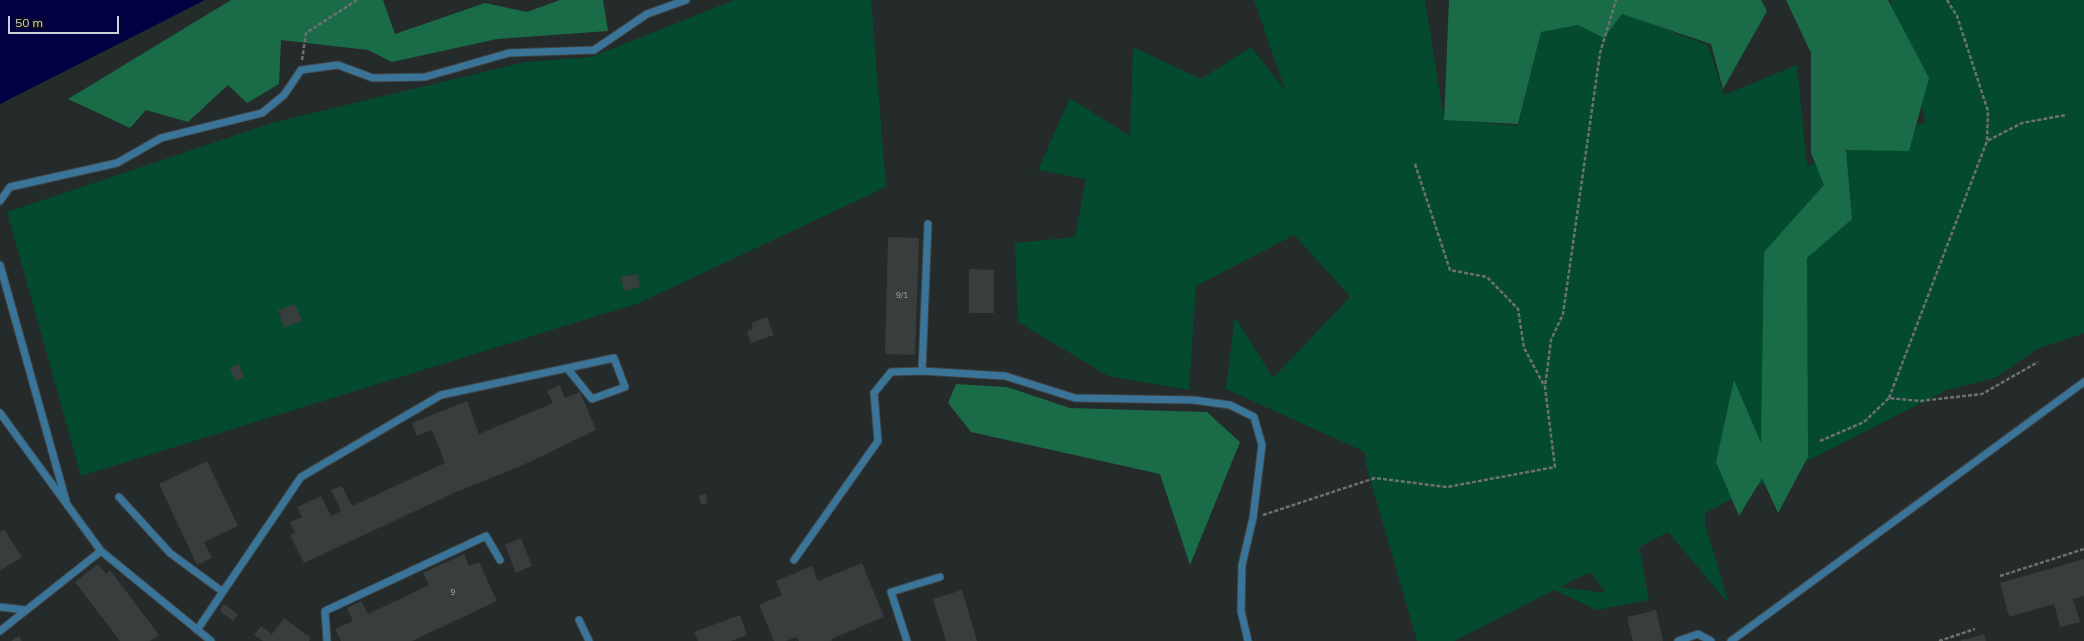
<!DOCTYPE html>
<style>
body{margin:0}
#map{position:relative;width:2084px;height:641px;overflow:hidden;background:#252a2b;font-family:Mulish,sans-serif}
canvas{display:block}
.scale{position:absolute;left:8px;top:16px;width:111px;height:18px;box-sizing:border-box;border:2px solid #cfd2d3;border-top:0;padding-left:5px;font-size:12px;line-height:14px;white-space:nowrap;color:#cfd2d3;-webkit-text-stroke:3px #101212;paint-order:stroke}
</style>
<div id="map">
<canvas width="2084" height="641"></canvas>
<div class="scale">50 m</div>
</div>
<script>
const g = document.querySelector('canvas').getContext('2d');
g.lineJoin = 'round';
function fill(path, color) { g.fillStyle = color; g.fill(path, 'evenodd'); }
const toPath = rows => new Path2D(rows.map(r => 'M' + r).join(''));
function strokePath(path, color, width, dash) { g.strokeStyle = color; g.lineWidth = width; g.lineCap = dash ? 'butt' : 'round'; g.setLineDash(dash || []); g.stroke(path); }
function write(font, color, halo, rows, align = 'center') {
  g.font = font + ' Mulish,sans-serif'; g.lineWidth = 3; g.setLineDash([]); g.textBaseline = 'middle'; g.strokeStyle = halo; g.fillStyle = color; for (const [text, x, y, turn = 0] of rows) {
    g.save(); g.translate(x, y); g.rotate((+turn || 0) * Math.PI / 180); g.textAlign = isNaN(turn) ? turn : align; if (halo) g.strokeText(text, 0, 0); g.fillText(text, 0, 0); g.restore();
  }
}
fill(toPath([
 [734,0,871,0,886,187,639,303,81,476,7,212,275,122,525,62,591,57],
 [1254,0,1425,0,1444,119,1518,126,1541,32,1616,11,1708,45,1724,95,1797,65,1807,166,1926,122,1890,0,2084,0,2084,333,2037,349,1995,378,1947,390,1705,513,1705,524,1729,604,1668,532,1639,547,1649,600,1597,610,1554,590,1454,641,1417,641,1366,465,1365,452,1226,389,1235,317,1273,378,1349,298,1349,295,1294,235,1196,286,1189,390,1108,376,1018,322,1015,243,1075,237,1086,179,1038,170,1070,98,1130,136,1133,47,1201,79,1251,47,1285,90],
 [1590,572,1606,593,1560,587]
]), '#044a2e');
fill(toPath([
 [231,0,383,0,395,34,485,3,527,12,560,0,603,0,608,31,497,39,392,62,368,50,281,40,279,84,247,103,228,85,188,122,146,110,130,128,68,99],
 [1449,0,1761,0,1767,11,1723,89,1711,44,1622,14,1604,38,1578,25,1541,32,1518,124,1444,120],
 [1786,0,1888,0,1929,78,1909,151,1846,150,1852,219,1807,258,1808,457,1778,513,1762,478,1739,516,1716,462,1734,380,1761,443,1764,252,1824,185,1811,153,1811,53],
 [956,384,1007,387,1070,408,1207,412,1240,442,1190,565,1160,474,971,432,948,403]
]), '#196c47');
fill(toPath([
 [0,0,205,0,0,104]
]), '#010042');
fill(toPath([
 [888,237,919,238,915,355,885,354],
 [969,269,994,270,994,313,969,313],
 [637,274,640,287,624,291,621,277],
 [295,304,302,321,284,327,278,310],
 [767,317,774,335,751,343,747,331,753,329,751,323],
 [239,364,244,377,235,381,230,368],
 [560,385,565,398,580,392,596,430,521,466,456,492,304,563,290,535,295,533,290,522,302,517,297,507,321,496,331,516,341,511,331,490,342,486,352,506,445,463,432,430,417,436,412,423,467,401,479,434,553,403,547,391],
 [207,461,238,526,204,542,212,558,197,565,159,484],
 [706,494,708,503,701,505,699,496],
 [4,529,22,557,0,571,0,532],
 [521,538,532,566,516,573,505,545],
 [464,554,469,566,479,562,497,601,412,641,341,641,335,629,353,621,347,608,361,601,368,614,429,585,423,573],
 [2084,559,2084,596,2073,599,2080,622,2060,627,2054,604,2009,617,2000,583],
 [862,563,884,617,831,639,832,641,799,641,797,637,786,641,774,641,759,605,782,595,776,581,812,566,818,581],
 [98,564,106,574,110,570,159,635,150,641,120,641,75,582],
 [962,590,977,641,946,641,933,599],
 [224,604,238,614,233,621,220,611],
 [1656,610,1663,641,1633,641,1627,617],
 [740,615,747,635,731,641,698,641,694,632],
 [284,618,311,638,309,641,263,641,254,635,261,626,272,634],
 [1984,634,1986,641,1959,641],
 [19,636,22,641,11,641]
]), '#383e3d');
const lane = toPath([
 [0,201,10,187,117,163,161,138,262,113,284,95,301,70,338,65,373,78,425,77,509,53,594,50,647,14,686,0],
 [928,224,922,371,1005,376,1075,398,1193,400,1230,405,1254,417,1262,445,1253,518,1242,565,1241,611,1248,641],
 [0,265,66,501],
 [0,413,101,551,211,641],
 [119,497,170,553,223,592],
 [794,560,878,441,874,393,891,372,922,371],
 [0,607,26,610],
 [579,620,589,641],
 [197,630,301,477,441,395,614,358,625,387,592,399,567,368],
 [0,631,101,551],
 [327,641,325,611,486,536,500,560],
 [907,641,891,592,940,577],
 [1678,641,1698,634,1711,641],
 [1731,641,2084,382]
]);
strokePath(lane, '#404546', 9);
strokePath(toPath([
 [1947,0,1957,16,1988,111,1987,141],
 [302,60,306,33,357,0],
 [1415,164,1450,270,1487,277,1518,309,1524,348,1545,387],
 [1889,398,1987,141,2022,123,2066,115],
 [1820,441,1864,422,1889,398,1920,401,1982,394,2038,362],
 [1263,515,1375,478,1447,487,1555,467,1545,387,1551,340,1563,314,1600,53,1616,0],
 [2000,576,2084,549],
 [1939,641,1975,629]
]), '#6d7172', 2.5, [4, 2]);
strokePath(lane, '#3a7498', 7);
write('8px', '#a9adae', null, [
 ["9/1",902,296],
 ["9",453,593]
]);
</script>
